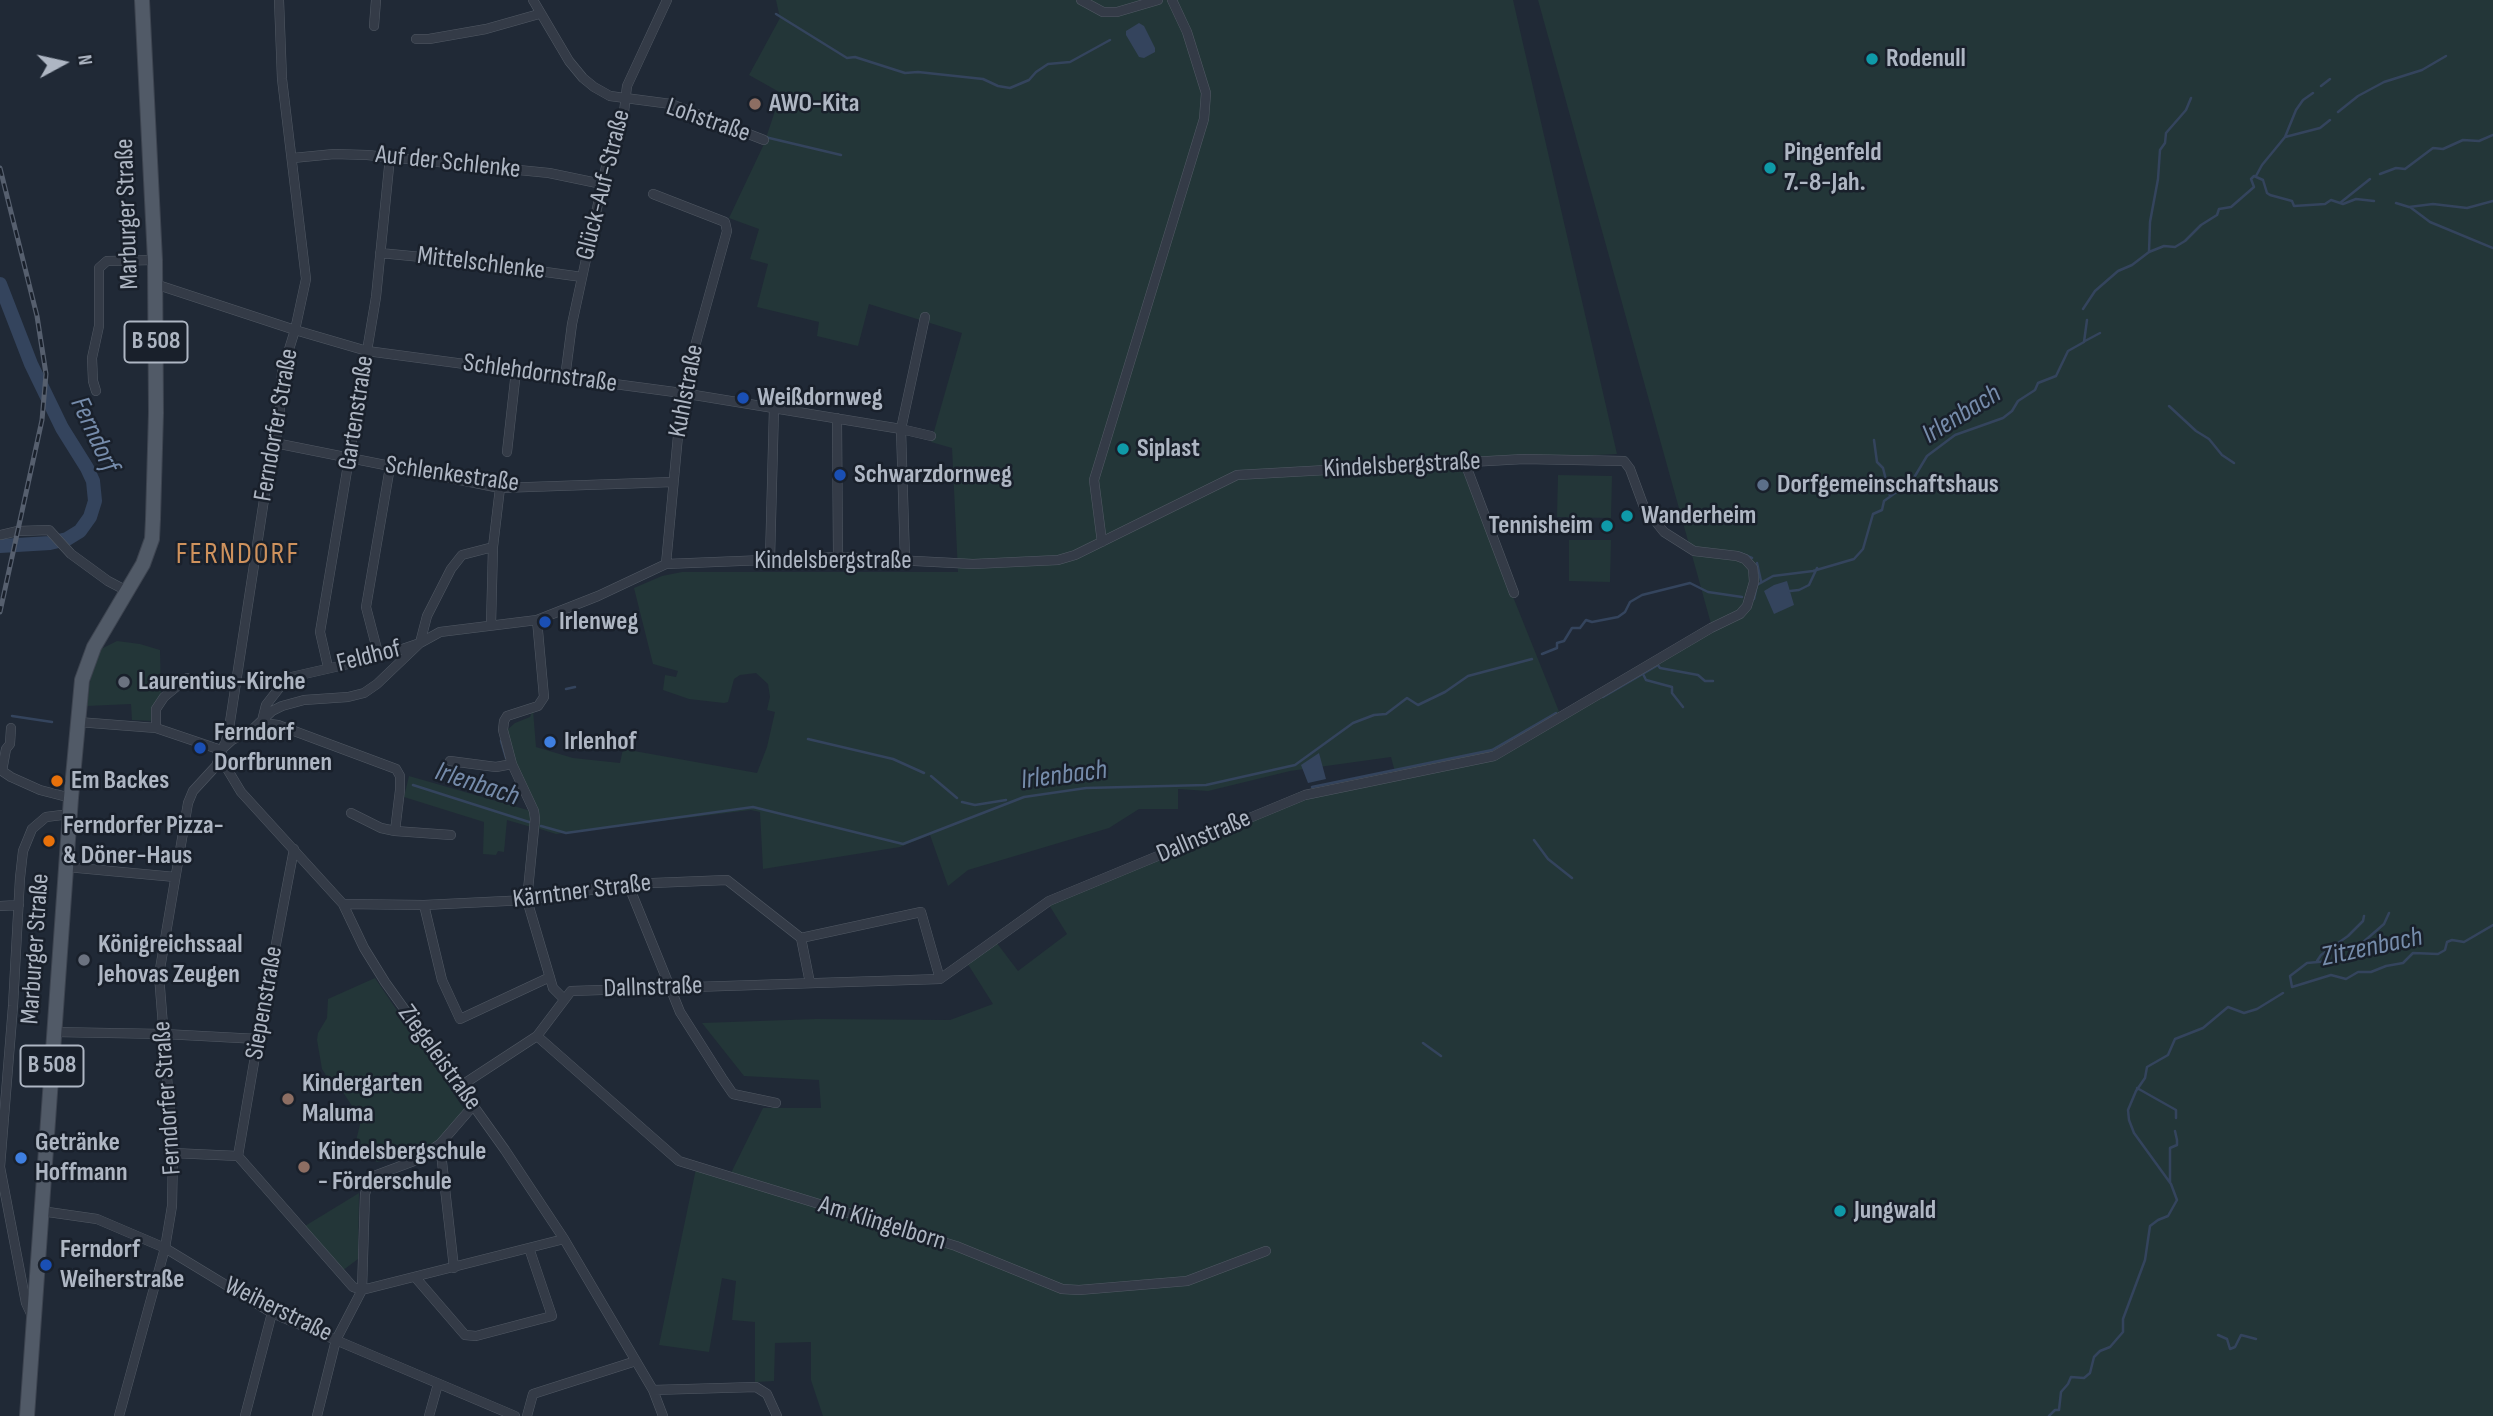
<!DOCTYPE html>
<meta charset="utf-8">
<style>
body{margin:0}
#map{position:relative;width:2493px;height:1416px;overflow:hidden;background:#202936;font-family:"Sofia Sans Condensed",sans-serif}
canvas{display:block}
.north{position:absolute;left:28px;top:28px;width:70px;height:70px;-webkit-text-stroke:5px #19202b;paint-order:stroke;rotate:82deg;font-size:19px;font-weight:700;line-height:28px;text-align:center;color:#aeb6c3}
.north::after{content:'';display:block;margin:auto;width:24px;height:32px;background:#aeb6c3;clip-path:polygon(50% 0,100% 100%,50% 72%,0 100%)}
</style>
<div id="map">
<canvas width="2493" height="1416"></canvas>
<div class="north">N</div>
</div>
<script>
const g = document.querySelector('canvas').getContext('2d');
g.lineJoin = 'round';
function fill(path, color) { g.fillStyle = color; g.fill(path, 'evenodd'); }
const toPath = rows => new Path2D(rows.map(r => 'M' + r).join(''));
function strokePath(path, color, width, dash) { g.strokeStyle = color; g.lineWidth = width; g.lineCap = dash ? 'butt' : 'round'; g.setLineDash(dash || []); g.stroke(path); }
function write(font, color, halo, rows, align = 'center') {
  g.font = font + ' "Sofia Sans Condensed",sans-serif'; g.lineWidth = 5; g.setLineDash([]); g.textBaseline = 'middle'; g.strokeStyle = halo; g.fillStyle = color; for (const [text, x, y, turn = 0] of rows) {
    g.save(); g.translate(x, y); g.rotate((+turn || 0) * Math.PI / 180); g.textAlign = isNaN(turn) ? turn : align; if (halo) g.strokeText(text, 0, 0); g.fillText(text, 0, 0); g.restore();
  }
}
fill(toPath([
 [776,0,1513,0,1617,454,1459,462,1562,719,1713,631,1538,0,2493,0,2493,1416,823,1416,811,1380,811,1342,775,1343,774,1381,755,1382,755,1322,732,1320,736,1281,722,1278,709,1352,659,1345,697,1164,731,1173,763,1108,821,1108,819,1080,744,1076,702,1023,816,1019,950,1020,993,1004,964,958,993,938,1018,971,1067,934,1046,900,1302,791,1299,802,1395,772,1391,757,1290,771,1208,791,1178,789,1178,809,1139,809,1109,828,968,870,948,886,930,835,900,847,763,869,760,812,751,810,556,834,537,828,513,760,507,730,515,723,530,717,533,710,536,747,573,758,620,763,623,749,757,773,767,747,775,712,767,710,770,697,768,684,756,673,740,675,734,679,728,702,724,703,689,699,663,690,665,675,676,677,678,671,653,664,634,588,662,576,682,572,958,572,952,448,931,442,962,333,869,304,858,346,817,336,819,322,757,307,768,264,750,259,759,229,729,218,764,144,781,93,749,75,780,18],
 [1558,475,1612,476,1611,518,1557,517],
 [1569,540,1611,540,1610,582,1569,581],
 [117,641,140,644,160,650,161,696,153,706,152,721,132,720,131,704,87,706,91,674,98,654,101,649],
 [409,776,531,811,531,827,507,820,504,852,498,851,496,855,483,854,484,822,404,797],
 [375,978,464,1109,438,1143,414,1157,377,1162,356,1141,361,1120,341,1089,335,1090,322,1069,317,1040,318,1033,327,1018,328,999],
 [359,1193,358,1259,342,1271,305,1226]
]), '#233638');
fill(toPath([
 [1139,23,1144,26,1155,48,1155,52,1144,58,1139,57,1126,35,1126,31],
 [1787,581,1794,605,1774,614,1764,591,1774,585],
 [1319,753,1326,779,1308,783,1301,765]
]), '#34445d');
strokePath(toPath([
 [776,14,847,58,855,57,905,73,918,72,983,79,998,86,1010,88,1029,80,1036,72,1048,64,1070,62,1110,40],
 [2321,86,2330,79],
 [2338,112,2358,96,2384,82,2422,70,2446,56],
 [765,137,841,155],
 [2285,137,2320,128,2330,120],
 [2380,174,2396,168,2405,169,2433,148,2443,149,2463,140,2479,141,2493,135],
 [2256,176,2262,165,2285,137,2296,110,2303,100,2313,93],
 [2340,203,2370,179],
 [2396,203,2409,207,2433,204,2467,208,2493,201],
 [2410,207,2430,222,2493,248],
 [2149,252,2150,222,2158,179,2160,150,2165,143,2166,133,2186,110,2191,98],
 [2083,309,2095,291,2118,271,2132,265,2149,252,2164,246,2175,247,2185,241,2201,225,2217,215,2219,209,2231,207,2254,187,2251,179,2254,176,2263,180,2267,193,2270,195,2292,201,2294,206,2325,204,2331,200,2343,204,2356,199,2374,201],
 [2085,341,2100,333],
 [2169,406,2196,431,2209,439,2222,455,2234,463],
 [1874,440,1877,462,1883,468,1890,496],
 [1740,553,1752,558],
 [1757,563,1761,581],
 [1790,591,1799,590,1809,585,1817,568],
 [1754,599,1757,585,1773,576,1813,571,1854,559,1863,549,1873,514,1882,510,1884,501,1912,481,1927,456,1955,435,2003,418,2012,411,2018,401,2035,390,2038,383,2056,376,2068,351,2084,342,2087,320],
 [1542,654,1557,648,1557,643,1564,641,1572,628,1580,628,1586,620,1592,622,1618,617,1625,612,1630,602,1642,595,1690,583,1708,592,1742,597],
 [1643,674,1646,680,1672,687,1672,693,1683,707],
 [566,689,575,687],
 [1603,697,1658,665,1660,668,1698,675,1705,681,1713,681],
 [12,716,52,722],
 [808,739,893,759,924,773],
 [501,741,506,758],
 [931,776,957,798],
 [413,785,529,822],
 [1312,787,1492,750,1556,713],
 [962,802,975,805,1006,800],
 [541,826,566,833,753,807,903,844,1024,797,1086,788,1206,785,1295,765,1353,723,1374,715,1386,714,1407,698,1418,705,1445,692,1468,676,1532,659],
 [1534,840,1548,859,1572,878],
 [2389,913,2384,924,2361,944,2358,953,2340,960,2307,963,2290,976,2292,987,2331,975,2346,979,2358,972,2371,972,2386,966,2403,963,2413,953,2438,954,2445,950,2447,942,2452,940,2464,942,2493,925],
 [2317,961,2321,955,2348,936,2363,921,2364,916],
 [1423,1043,1441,1056],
 [2137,1088,2176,1110,2176,1118],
 [2170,1182,2170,1148,2177,1145,2177,1140,2175,1131],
 [2218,1335,2227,1339,2230,1349,2235,1347,2241,1335,2256,1339],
 [2049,1416,2055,1410,2059,1410,2061,1392,2068,1384,2071,1377,2084,1378,2090,1373,2094,1357,2100,1351,2110,1347,2123,1332,2123,1319,2145,1260,2150,1226,2158,1220,2168,1216,2177,1200,2171,1184,2134,1133,2129,1120,2128,1110,2136,1091,2145,1078,2147,1067,2168,1055,2175,1039,2203,1028,2228,1007,2244,1013,2257,1009,2283,993]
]), '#34445d', 2.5);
strokePath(toPath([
 [0,284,31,364,62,428,87,468,93,481,95,501,90,517,80,531,67,539,50,543,0,546]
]), '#34445d', 14);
const minor = toPath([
 [533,0,569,61,583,78,594,87,610,96,671,104,764,140],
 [1081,0,1103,12,1117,12,1158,0],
 [374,26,376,0],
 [416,39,429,39,486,29,539,14],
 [293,158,334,154,367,155,549,173,602,184],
 [653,194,725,222,727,231,682,393,666,564],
 [380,253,473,262,582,277],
 [155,284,295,330,367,351,682,393,901,429,931,436],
 [565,378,572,324,612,139,624,112,627,86,667,0],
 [96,391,93,381,92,358,99,326,99,268,107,261,155,260],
 [837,418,838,557],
 [275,443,500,488,673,482],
 [507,452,516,371],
 [1465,463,1514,593],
 [0,535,18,531,49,530,71,554,108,581,127,591],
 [1102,542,1094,480,1204,119,1206,93,1187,32,1172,0],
 [770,559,774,408],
 [905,560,901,429,925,317],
 [537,620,544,697,538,706,507,716,504,721,503,730,512,764,534,811,535,819,527,900,553,988,564,999],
 [491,625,493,547,500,488],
 [379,657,366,607,390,467],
 [328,667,320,632,376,297,390,157],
 [262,721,266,705,287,678,379,657,420,643,427,616,451,569,462,555,493,547],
 [78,722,156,728,221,750],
 [262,723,278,725,396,769,400,776,400,790,395,831,451,835],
 [11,728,10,744,6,749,2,771,11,777,40,790,71,798],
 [156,728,156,709,164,697,187,678],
 [221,750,232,740,253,729,272,711,282,706,304,700,348,697,364,693,377,684,420,643,440,632,537,620,598,596,666,564,838,557,973,564,1058,560,1075,555,1237,475,1524,459,1624,461,1630,469,1644,507,1664,532,1694,551,1737,556,1745,559,1753,568,1754,582,1747,606,1740,614,1711,628,1494,756,1305,795,1049,901,940,979,571,991,537,1036,459,1087],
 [222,752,223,762,241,792,343,904,364,948,385,982,505,1150,564,1239,653,1390,663,1416],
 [450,761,496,767,512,764],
 [351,813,381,828,395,831],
 [67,867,175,877],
 [628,884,680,1012,722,1078,733,1094,776,1103],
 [343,904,424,905,527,900,628,884,727,880,801,938,810,983],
 [424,905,442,980,460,1019,550,977],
 [0,906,19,905],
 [801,938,921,912,940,979],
 [54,1032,164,1034,258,1039],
 [537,1036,679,1161,956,1246,1062,1289,1079,1290,1187,1281,1266,1251],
 [440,1144,454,1268],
 [173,1153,238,1156,353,1287,362,1290,564,1239],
 [238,1156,258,1039,294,849],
 [41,1211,97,1219,165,1248,272,1313,515,1416],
 [415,1277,465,1335,476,1336,552,1316,529,1248],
 [32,1316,26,1303,0,1167,13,1006,20,878,23,851,32,829,46,817,70,814],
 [653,1390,756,1387,767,1394,777,1416],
 [119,1416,165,1248,172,1206,173,1153,159,975,188,803,193,791,216,766,228,735,267,480,279,424,282,372,295,330,306,279,282,79,279,0],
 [245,1416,272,1313],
 [317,1416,336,1340,362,1290,365,1194,368,1184,374,1176,414,1161,440,1144,473,1106],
 [429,1416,438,1384],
 [527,1416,533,1394,636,1361]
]);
const primary = toPath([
 [27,1416,71,798,82,680,94,647,143,564,152,539,153,519,156,413,155,260,142,0]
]);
strokePath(minor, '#515964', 10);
strokePath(primary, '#3d4450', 16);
strokePath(minor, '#343b47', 9);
strokePath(primary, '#515a67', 14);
const rail = toPath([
 [0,168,37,316,46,374,42,420,0,612]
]);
strokePath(rail, '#565f6e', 5);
strokePath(rail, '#19202b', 2.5, [8]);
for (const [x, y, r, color] of [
 [1872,59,7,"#0f9aa8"],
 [755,104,7,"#8d6e63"],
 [1770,168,7,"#0f9aa8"],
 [743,398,7,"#1a4fb4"],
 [1123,449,7,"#0f9aa8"],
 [840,475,7,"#1a4fb4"],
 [1763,485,7,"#5c6f8a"],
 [1627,516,7,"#0f9aa8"],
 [1607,526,7,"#0f9aa8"],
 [545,622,7,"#1a4fb4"],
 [124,682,7,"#6b7280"],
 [550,742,7,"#3f7fe0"],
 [200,748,7,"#1a4fb4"],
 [57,781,7,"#e8710a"],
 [49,841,7,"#e8710a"],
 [84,960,7,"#6b7280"],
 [288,1099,7,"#8d6e63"],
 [21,1158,7,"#3f7fe0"],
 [304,1167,7,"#8d6e63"],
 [1840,1211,7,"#0f9aa8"],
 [46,1265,7,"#1a4fb4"]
]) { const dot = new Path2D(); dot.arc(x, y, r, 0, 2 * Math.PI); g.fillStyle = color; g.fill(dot); strokePath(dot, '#19202b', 2.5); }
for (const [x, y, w] of [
 [156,342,63],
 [52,1066,63]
]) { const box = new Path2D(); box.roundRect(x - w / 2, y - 20.5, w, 41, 5); g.fillStyle = '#19202b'; g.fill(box); strokePath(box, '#aeb6c3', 2); }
write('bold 24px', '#aeb6c3', null, [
 ["B 508",156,342],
 ["B 508",52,1066]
]);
write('bold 26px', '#aeb6c3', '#19202b', [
 ["Rodenull",1886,59],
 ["AWO-Kita",769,104],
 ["Pingenfeld",1784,153],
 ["7.-8-Jah.",1784,183],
 ["Weißdornweg",757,398],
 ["Siplast",1137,449],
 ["Schwarzdornweg",854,475],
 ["Dorfgemeinschaftshaus",1777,485],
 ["Wanderheim",1641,516],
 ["Tennisheim",1593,526,"right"],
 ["Irlenweg",559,622],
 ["Laurentius-Kirche",138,682],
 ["Ferndorf",214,733],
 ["Dorfbrunnen",214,763],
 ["Irlenhof",564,742],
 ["Em Backes",71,781],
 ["Ferndorfer Pizza-",63,826],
 ["& Döner-Haus",63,856],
 ["Königreichssaal",98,945],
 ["Jehovas Zeugen",98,975],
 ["Kindergarten",302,1084],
 ["Maluma",302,1114],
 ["Getränke",35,1143],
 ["Hoffmann",35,1173],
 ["Kindelsbergschule",318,1152],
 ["- Förderschule",318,1182],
 ["Jungwald",1854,1211],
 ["Ferndorf",60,1250],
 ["Weiherstraße",60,1280]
], 'left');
write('26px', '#aeb6c3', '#19202b', [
 ["Lohstraße",708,121,19],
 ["Auf der Schlenke",448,163,6],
 ["Glück-Auf-Straße",604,185,-76],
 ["Marburger Straße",128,214,-92],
 ["Mittelschlenke",481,264,7],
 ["Schlehdornstraße",540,374,8],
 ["Kuhlstraße",687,391,-79],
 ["Gartenstraße",357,413,-81],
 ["Ferndorfer Straße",277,425,-80],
 ["Kindelsbergstraße",1402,466,-3],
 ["Schlenkestraße",452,475,8],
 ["Kindelsbergstraße",833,561],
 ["Feldhof",369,657,-14],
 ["Dallnstraße",1204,837,-23],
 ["Kärntner Straße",582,892,-7],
 ["Marburger Straße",36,949,-86],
 ["Dallnstraße",653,988,-2],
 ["Siepenstraße",265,1003,-80],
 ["Ziegeleistraße",439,1058,54],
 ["Ferndorfer Straße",168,1098,-94],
 ["Am Klingelborn",882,1224,17],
 ["Weiherstraße",278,1310,26]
]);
write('italic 28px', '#768cab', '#19202b', [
 ["Irlenbach",1962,415,-32],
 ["Ferndorf",94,435,65],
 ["Irlenbach",1064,776,-7],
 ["Irlenbach",477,785,18],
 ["Zitzenbach",2372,948,-12]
]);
g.letterSpacing = '2px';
write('30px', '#cf925d', '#19202b', [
 ["FERNDORF",238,555]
]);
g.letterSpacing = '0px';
</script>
